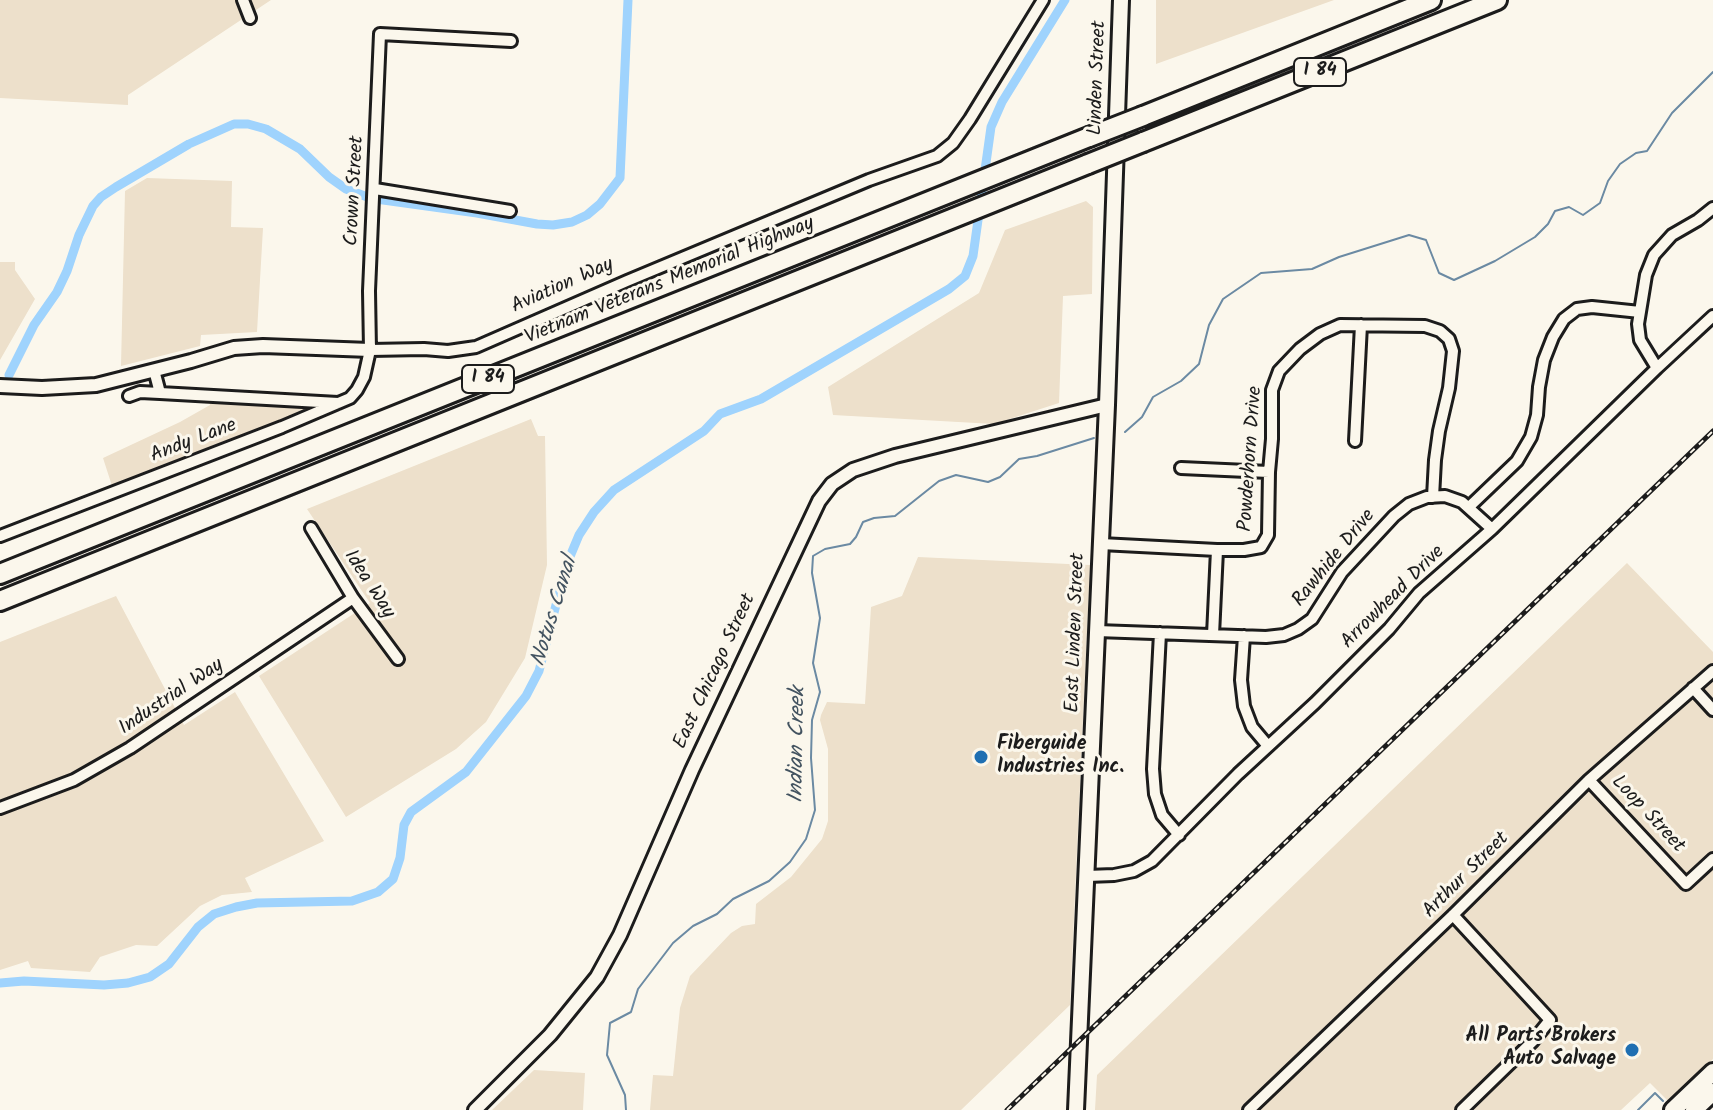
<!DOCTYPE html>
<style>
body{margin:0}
canvas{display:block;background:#fbf7ec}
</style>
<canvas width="1713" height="1110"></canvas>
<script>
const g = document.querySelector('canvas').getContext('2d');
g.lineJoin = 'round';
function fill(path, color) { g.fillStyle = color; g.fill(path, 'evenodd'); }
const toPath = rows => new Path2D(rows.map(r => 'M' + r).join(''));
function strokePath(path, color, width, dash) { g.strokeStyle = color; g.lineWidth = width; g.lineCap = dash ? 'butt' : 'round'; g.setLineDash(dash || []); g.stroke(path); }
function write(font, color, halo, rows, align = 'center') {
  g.font = font + ' Kalam,sans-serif'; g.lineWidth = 6; g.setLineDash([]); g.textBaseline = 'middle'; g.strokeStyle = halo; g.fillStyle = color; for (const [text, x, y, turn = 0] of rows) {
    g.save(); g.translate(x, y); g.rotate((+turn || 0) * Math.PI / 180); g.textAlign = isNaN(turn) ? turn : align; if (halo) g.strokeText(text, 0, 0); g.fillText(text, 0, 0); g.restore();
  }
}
fill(toPath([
 [0,0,271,0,128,95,128,105,0,98],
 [1156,0,1334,0,1156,64],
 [147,178,232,181,231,227,263,228,257,332,201,335,200,346,121,366,125,191],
 [1086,201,1093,207,1092,294,1063,296,1059,403,994,424,833,415,828,387,979,293,1005,230],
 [0,262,15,262,15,270,35,299,0,360],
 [209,400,312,405,312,409,113,489,103,458,180,422,210,405],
 [531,419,538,436,545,436,547,565,525,658,486,722,456,749,346,817,259,676,370,603,307,509],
 [918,557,1090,565,1070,1005,961,1110,650,1110,653,1075,673,1076,680,1008,690,976,731,933,742,926,755,924,756,904,791,877,822,839,828,821,828,749,820,720,821,715,827,702,865,704,871,607,902,596],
 [1627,563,1713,652,1713,1059,1669,1102,1650,1083,1621,1110,1095,1110,1097,1075],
 [116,596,184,725,235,692,324,841,245,878,252,892,222,895,200,906,157,946,136,945,100,957,90,972,31,968,28,961,0,970,0,642],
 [534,1070,585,1073,583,1110,492,1110]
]), '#ede0cb');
strokePath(toPath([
 [1125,432,1142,417,1153,397,1181,381,1199,364,1209,325,1223,299,1261,273,1312,269,1339,257,1409,235,1426,240,1439,273,1454,280,1495,261,1535,237,1548,224,1555,211,1569,207,1583,215,1600,203,1608,181,1620,164,1636,153,1647,151,1672,113,1713,72],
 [626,1110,625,1095,607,1055,610,1023,631,1012,638,989,673,943,693,926,717,914,733,899,769,881,790,862,806,839,815,810,811,758,812,720,820,692,813,663,820,618,812,573,813,556,825,549,850,544,856,537,863,522,874,518,895,516,939,481,956,475,988,482,1000,477,1019,459,1037,456,1094,438],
 [1638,1110,1655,1093,1663,1101]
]), '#6b8aa3', 2);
strokePath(toPath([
 [376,199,477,213,537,224,553,225,572,222,587,215,600,204,620,178,628,0],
 [9,375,34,325,57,292,67,271,79,235,93,206,101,197,116,187,189,144,234,124,248,124,266,129,300,149,329,177,346,189,370,198],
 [0,983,24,981,104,985,128,983,150,977,169,964,198,927,214,914,236,907,257,903,352,901,378,892,393,879,400,858,404,825,411,812,466,772,526,696,539,671,566,566,579,535,594,512,614,490,704,431,720,414,761,399,949,289,965,276,973,256,991,127,1002,102,1065,0]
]), '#9fd3fd', 9);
const minor = toPath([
 [243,0,250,18],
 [375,189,510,211],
 [370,350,424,349,448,351,476,347,627,281,869,180,937,156,953,143,970,119,1043,0],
 [1657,368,1640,340,1638,324,1646,275,1654,255,1672,235,1698,220,1713,208],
 [154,370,160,393],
 [129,396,140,392,160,393,338,403],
 [1355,441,1361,325],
 [1181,468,1269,472],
 [1469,507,1517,461,1531,437,1537,415,1539,387,1544,360,1553,337,1564,319,1577,309,1592,307,1640,312],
 [311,528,353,598,398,659],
 [0,536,282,427,350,398,357,390,364,377,370,350,369,291,380,34,511,41],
 [1101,544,1217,550,1244,550,1261,547,1268,535,1269,472,1272,439,1272,390,1279,371,1300,349,1320,334,1340,325,1425,326,1440,331,1449,339,1453,351,1449,388,1439,431,1435,460,1433,497],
 [1097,631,1266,637,1284,635,1298,629,1312,619,1342,572,1394,516,1409,504,1427,497,1445,496,1462,502,1492,529],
 [1160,633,1153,769,1155,794,1162,815,1179,835],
 [1213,635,1217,550],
 [1244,636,1241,680,1244,706,1252,727,1268,746],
 [1693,688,1713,710],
 [1589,780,1686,884,1713,859],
 [0,808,74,780,130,748,353,598],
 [1087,876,1114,875,1134,871,1152,861,1238,774,1315,703,1389,629,1419,593,1492,529,1657,368,1713,316],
 [1453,915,1550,1020,1533,1041,1462,1110],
 [1249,1110,1453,915,1589,780,1713,671]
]);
const tertiary = toPath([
 [0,386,42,388,96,385,191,361,234,348,263,346,370,350],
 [475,1110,550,1035,597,977,620,935,692,770,819,501,832,484,853,470,895,456,1107,405]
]);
const secondary = toPath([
 [1076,1110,1107,405,1121,0]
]);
const primary = toPath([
 [1673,1110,1713,1072],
 [1694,1110,1713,1092]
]);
const motorway = toPath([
 [1143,116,1431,0],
 [1143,142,1497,0],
 [0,574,1089,137],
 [0,601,1088,164]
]);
strokePath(minor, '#1c1c1c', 16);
strokePath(tertiary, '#1c1c1c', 18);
strokePath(secondary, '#1c1c1c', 20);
strokePath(primary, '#1c1c1c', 22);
strokePath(motorway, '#1c1c1c', 24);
strokePath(minor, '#fbf7ec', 10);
strokePath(tertiary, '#fbf7ec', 12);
strokePath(secondary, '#fbf7ec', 14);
strokePath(primary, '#fbf7ec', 16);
strokePath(motorway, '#fbf7ec', 18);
const rail = toPath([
 [1007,1110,1713,431]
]);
strokePath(rail, '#1c1c1c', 5);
strokePath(rail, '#fbf7ec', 2, [6]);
const motorwayBridge = toPath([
 [1089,137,1143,116],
 [1088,164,1143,142]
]);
strokePath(motorwayBridge, '#1c1c1c', 24, []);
strokePath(motorwayBridge, '#fbf7ec', 18);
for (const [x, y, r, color] of [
 [981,757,8,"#1f6fb2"],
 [1632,1050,8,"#1f6fb2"]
]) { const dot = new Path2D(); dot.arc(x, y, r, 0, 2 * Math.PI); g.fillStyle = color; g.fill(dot); strokePath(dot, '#fbf7ec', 3); }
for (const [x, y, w] of [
 [1320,72,52],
 [488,379,52]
]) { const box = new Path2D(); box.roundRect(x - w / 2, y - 14, w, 28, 6); g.fillStyle = '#fbf7ec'; g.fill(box); strokePath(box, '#1c1c1c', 2); }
write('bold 18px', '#1c1c1c', null, [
 ["I 84",1320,72],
 ["I 84",488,379]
]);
write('20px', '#1c1c1c', '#fbf7ec', [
 ["Linden Street",1099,78,-88],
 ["Crown Street",356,191,-87],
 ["Vietnam Veterans Memorial Highway",670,282,-22],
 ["Aviation Way",563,287,-24],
 ["Andy Lane",194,442,-21],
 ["Powderhorn Drive",1252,459,-86],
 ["Rawhide Drive",1335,559,-51],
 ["Idea Way",368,585,57],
 ["Arrowhead Drive",1394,598,-45],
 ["East Linden Street",1077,633,-88],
 ["East Chicago Street",716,672,-65],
 ["Industrial Way",172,698,-34],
 ["Loop Street",1647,815,47],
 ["Arthur Street",1467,876,-45]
]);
write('bold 20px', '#1c1c1c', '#fbf7ec', [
 ["Fiberguide",997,746],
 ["Industries Inc.",997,769],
 ["All Parts Brokers",1616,1038,"right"],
 ["Auto Salvage",1616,1061,"right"]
], 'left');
write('italic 22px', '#435360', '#fbf7ec', [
 ["Notus Canal",556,612,-73],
 ["Indian Creek",799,745,-89]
]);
</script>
